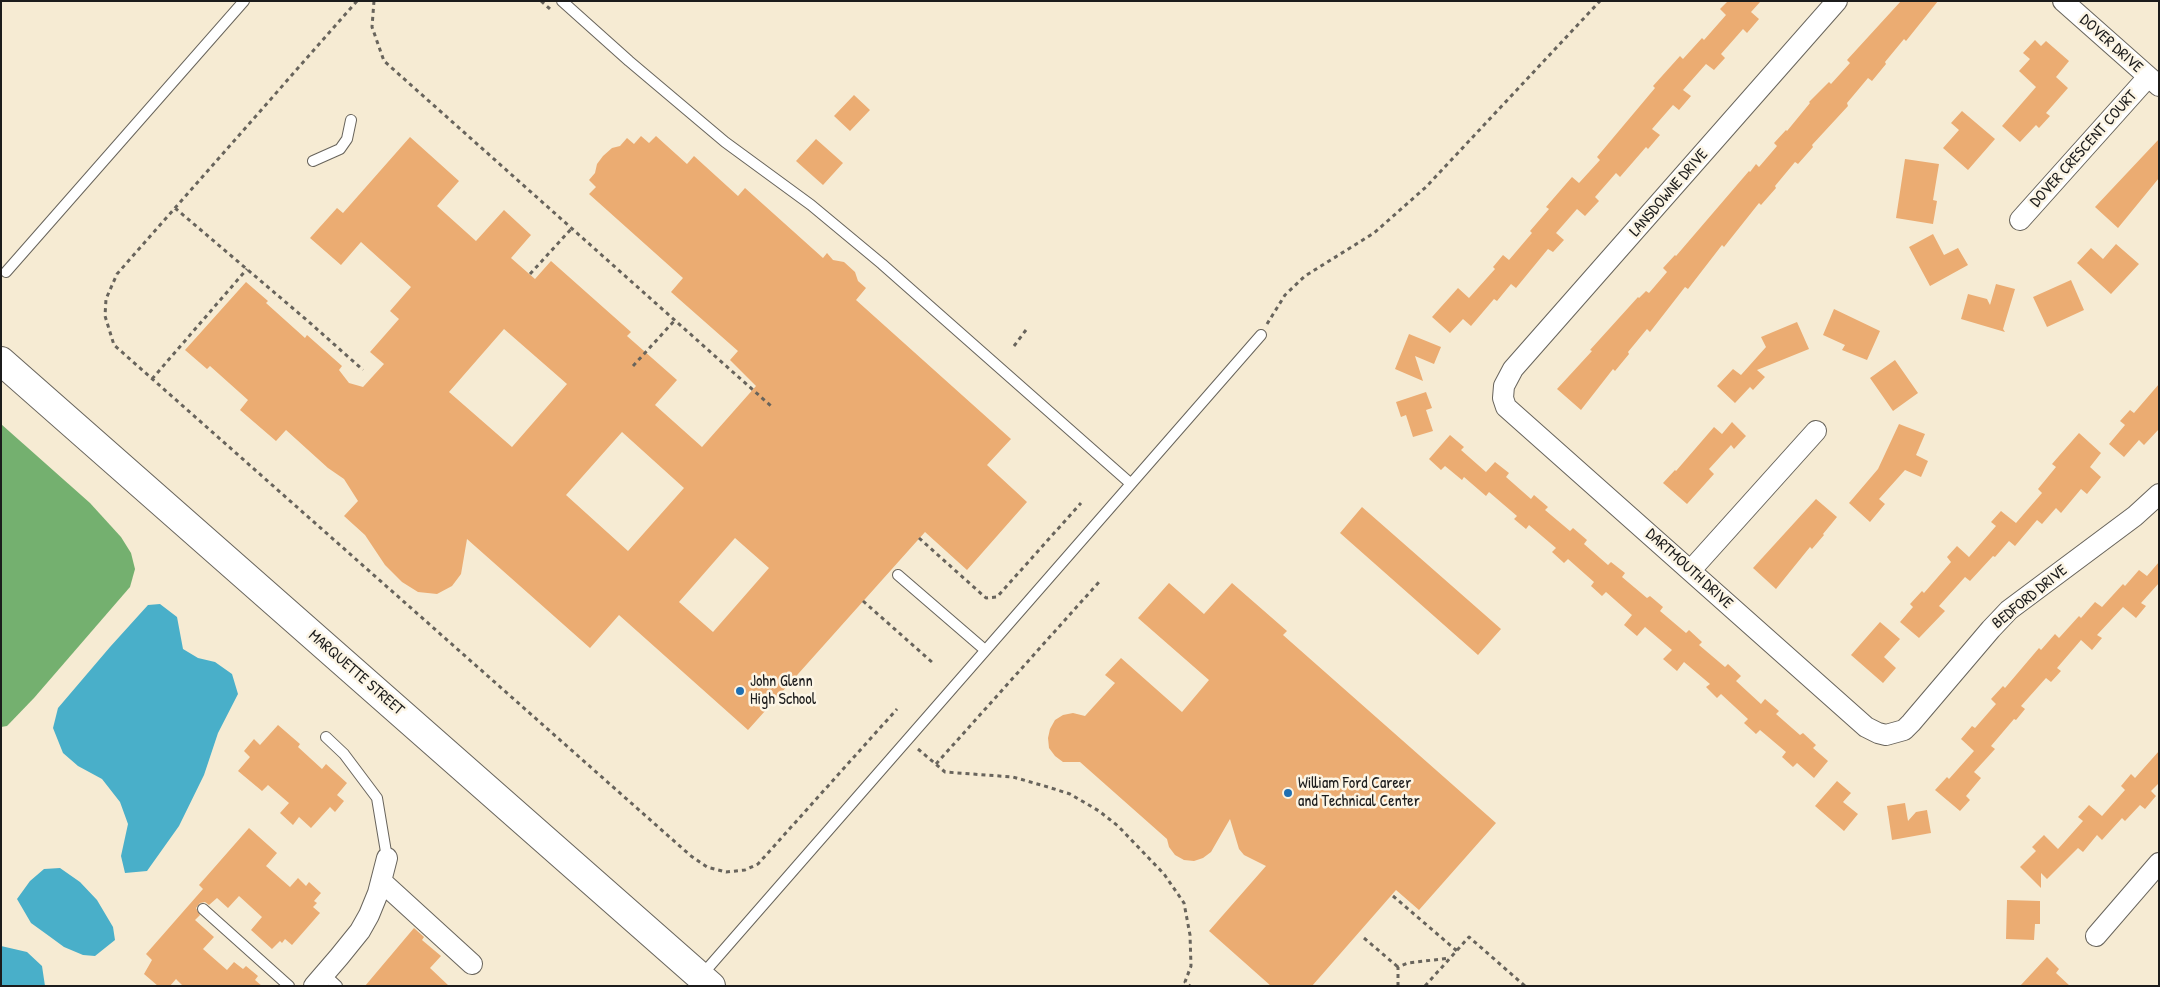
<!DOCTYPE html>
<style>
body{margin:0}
#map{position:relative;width:2160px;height:987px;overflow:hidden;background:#f6ebd3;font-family:"Patrick Hand",sans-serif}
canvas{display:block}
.frame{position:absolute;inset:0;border:2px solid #1c1c1c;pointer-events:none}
</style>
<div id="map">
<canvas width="2160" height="987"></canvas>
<div class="frame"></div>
</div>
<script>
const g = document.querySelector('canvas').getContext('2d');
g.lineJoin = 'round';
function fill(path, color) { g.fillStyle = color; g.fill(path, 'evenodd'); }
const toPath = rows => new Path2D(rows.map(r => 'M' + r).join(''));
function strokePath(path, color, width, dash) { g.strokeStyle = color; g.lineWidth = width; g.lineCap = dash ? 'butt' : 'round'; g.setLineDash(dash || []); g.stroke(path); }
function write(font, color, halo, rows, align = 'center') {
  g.font = font + ' "Patrick Hand",sans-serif'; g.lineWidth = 5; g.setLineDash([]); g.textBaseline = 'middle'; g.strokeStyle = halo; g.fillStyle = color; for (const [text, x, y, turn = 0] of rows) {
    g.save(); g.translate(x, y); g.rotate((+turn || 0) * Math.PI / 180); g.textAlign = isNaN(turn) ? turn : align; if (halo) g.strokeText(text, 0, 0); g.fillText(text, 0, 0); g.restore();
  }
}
fill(toPath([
 [1,424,90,503,121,537,131,553,135,569,130,587,34,698,7,726,1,727]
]), '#74b06f');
fill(toPath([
 [160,604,177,617,183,649,198,658,215,662,232,674,238,694,218,733,204,775,179,826,147,871,125,873,121,856,128,824,120,802,102,779,78,766,63,753,53,728,58,708,110,647,148,605],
 [60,868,80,882,97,900,113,927,115,940,95,956,83,955,64,947,49,936,31,923,17,899,30,881,44,869],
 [1,946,27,952,42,966,45,986,1,986]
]), '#49afc9');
fill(toPath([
 [1728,1,1761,1,1751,12,1759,19,1747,33,1743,29,1721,54,1725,58,1714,70,1706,64,1683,90,1691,96,1679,110,1673,105,1652,129,1660,135,1648,149,1646,147,1620,177,1616,173,1595,197,1599,201,1585,216,1577,209,1556,233,1564,240,1553,252,1548,249,1516,288,1511,284,1497,301,1494,299,1471,326,1463,319,1450,333,1432,317,1458,288,1469,298,1495,269,1493,267,1503,255,1509,260,1532,233,1530,231,1549,209,1546,207,1572,177,1579,183,1600,160,1597,157,1655,88,1653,86,1680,56,1683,59,1702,38,1704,40,1726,15,1720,9],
 [1901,1,1938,1,1906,41,1904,39,1885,62,1886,64,1872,81,1868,78,1847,103,1848,106,1812,145,1813,147,1798,164,1795,162,1775,186,1776,188,1761,205,1759,203,1724,247,1722,245,1688,289,1685,287,1650,332,1647,329,1628,352,1629,354,1615,371,1613,369,1581,410,1557,389,1592,351,1590,350,1638,297,1639,298,1646,291,1649,293,1667,272,1663,268,1675,255,1676,256,1749,171,1750,172,1756,164,1759,167,1777,146,1774,143,1786,130,1787,131,1810,103,1809,102,1829,82,1831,84,1850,63,1847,60],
 [2035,40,2041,46,2046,41,2069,61,2056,77,2068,88,2046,113,2050,116,2039,128,2036,125,2020,142,2002,126,2036,87,2019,71,2030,59,2023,53],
 [854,95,870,110,850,131,834,116],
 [1962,111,1995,139,1968,170,1943,148,1959,130,1951,123],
 [641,136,649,143,656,136,687,164,694,156,738,196,745,188,823,258,827,253,833,260,844,262,855,272,858,281,866,288,856,300,1011,439,987,465,1027,502,967,570,925,532,748,730,619,615,590,648,467,539,461,574,452,586,437,594,418,592,402,582,385,565,365,535,344,516,358,501,344,479,328,468,286,430,276,441,240,410,248,400,210,366,207,369,185,350,246,282,268,301,266,303,305,338,307,335,342,366,339,370,349,383,363,387,384,364,370,352,399,319,390,311,411,287,361,242,341,265,310,238,337,208,343,213,410,137,459,181,437,206,476,241,504,210,531,235,511,258,535,279,551,261,631,332,627,336,677,380,655,405,702,447,756,386,730,360,738,351,671,292,683,278,589,194,596,187,589,180,595,173,597,164,603,156,612,148,620,146,627,138,634,144],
 [504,329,567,384,512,447,449,392],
 [622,432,684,488,628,551,566,495],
 [735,538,769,568,713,632,679,602],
 [816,139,843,163,823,185,796,161],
 [2159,139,2159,178,2118,228,2095,207],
 [1905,159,1939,164,1933,200,1937,201,1933,224,1896,218],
 [1933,234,1944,255,1958,248,1968,265,1930,286,1909,247],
 [2116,244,2139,264,2111,294,2077,263,2091,248,2103,259],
 [2071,280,2084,310,2047,327,2033,297],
 [1996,284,2015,289,2003,329,2005,332,1961,319,1968,294,1987,299,1990,305],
 [1834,309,1880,331,1867,360,1842,350,1845,345,1823,335],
 [1797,322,1809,349,1757,370,1765,377,1753,390,1750,387,1735,403,1717,386,1733,369,1741,375,1766,347,1761,337],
 [1409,334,1441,347,1434,364,1415,356,1423,381,1395,369],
 [1895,360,1918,393,1893,411,1870,378],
 [2159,384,2159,429,2144,445,2139,440,2124,457,2109,444,2125,425,2120,421,2130,410,2134,413],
 [1426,392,1432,408,1426,410,1433,431,1413,437,1406,415,1401,417,1396,402],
 [1732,422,1746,436,1734,449,1731,445,1709,469,1714,474,1687,504,1663,483,1675,470,1676,471,1714,427,1722,434],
 [1899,424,1925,434,1916,455,1928,461,1921,477,1905,470,1879,499,1885,504,1870,522,1849,503,1878,469],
 [2079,433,2101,453,2090,467,2101,477,2087,494,2081,489,2061,513,2056,508,2042,524,2037,520,2015,546,2009,541,1995,557,1993,556,1970,581,1965,577,1939,606,1945,611,1919,638,1900,622,1913,607,1910,604,1922,591,1924,593,1951,562,1947,557,1957,546,1969,557,1996,526,1991,522,2001,511,2016,523,2042,493,2038,489,2056,467,2052,464],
 [1450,435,1464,447,1461,450,1486,472,1495,462,1509,473,1506,477,1531,499,1534,495,1548,507,1545,510,1570,531,1573,528,1587,540,1584,544,1608,565,1611,562,1625,573,1622,577,1647,598,1650,596,1663,607,1660,611,1686,633,1689,630,1702,642,1699,645,1725,667,1728,664,1741,676,1736,681,1761,704,1765,699,1779,711,1776,714,1800,735,1803,733,1816,745,1813,748,1828,761,1814,778,1797,763,1793,767,1782,757,1786,752,1760,730,1756,734,1744,723,1748,719,1721,694,1717,698,1706,687,1710,684,1684,662,1677,671,1663,659,1672,650,1645,627,1637,636,1624,625,1632,615,1606,592,1602,596,1591,586,1594,582,1568,559,1564,563,1552,552,1556,548,1529,525,1526,529,1514,519,1517,516,1489,492,1486,496,1464,477,1462,480,1445,466,1441,470,1429,459],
 [1816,499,1837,517,1823,534,1824,535,1812,549,1810,547,1776,589,1753,568],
 [1362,507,1501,629,1478,655,1340,533],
 [2159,562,2159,583,2141,603,2146,606,2136,618,2123,607,2097,635,2102,638,2092,650,2081,640,2057,668,2061,671,2051,682,2046,678,2021,706,2025,709,2016,720,2014,719,1991,746,1995,749,1974,772,1981,778,1966,796,1970,800,1960,811,1935,790,1947,777,1949,779,1974,751,1961,739,1972,726,1975,728,1996,704,1991,699,2003,686,2005,688,2039,648,2041,650,2055,634,2059,638,2079,616,2081,618,2095,602,2102,607,2123,584,2125,586,2139,570,2147,576],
 [1169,583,1204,614,1232,583,1287,631,1283,635,1496,823,1419,910,1396,890,1312,986,1271,986,1209,931,1266,866,1244,855,1239,849,1230,819,1211,852,1203,858,1194,861,1184,860,1175,855,1169,847,1167,839,1080,762,1063,762,1055,756,1049,748,1048,738,1050,729,1055,720,1063,715,1073,713,1085,716,1115,683,1105,675,1121,658,1182,712,1209,680,1138,618],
 [1880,622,1900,639,1884,657,1896,668,1883,683,1851,655],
 [278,725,300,744,298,747,322,769,326,764,347,783,337,795,344,801,335,812,330,807,311,828,299,817,293,825,280,813,289,803,268,785,262,791,238,771,250,757,244,751,254,739,260,745],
 [2159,751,2159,783,2151,791,2156,796,2145,809,2140,805,2125,821,2122,818,2102,840,2097,835,2083,852,2078,848,2047,879,2041,873,2041,888,2020,867,2036,851,2032,847,2044,835,2058,849,2083,821,2078,817,2089,805,2102,816,2125,790,2121,786,2131,774,2135,778],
 [1837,781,1851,793,1843,802,1858,814,1844,831,1815,806],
 [1905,803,1908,821,1916,812,1927,810,1931,833,1892,840,1887,806],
 [249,828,277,853,266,866,290,887,298,878,306,886,309,882,321,893,314,901,317,903,313,907,320,913,292,945,285,939,282,943,280,941,272,949,251,930,262,917,239,896,228,908,217,898,209,905,205,902,200,903,196,908,200,915,195,920,214,937,203,949,227,970,234,962,243,969,246,966,258,976,255,980,262,986,183,986,176,979,170,986,158,986,144,974,152,960,146,954,203,889,199,885],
 [2007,900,2040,901,2040,924,2035,924,2034,940,2006,939],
 [414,928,424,937,422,940,441,956,430,968,449,986,365,986],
 [2047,957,2059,969,2056,973,2070,986,2020,986]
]), '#ebac72');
const lane = toPath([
 [562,1,629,61,725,142,811,205,882,264,1130,483],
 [313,161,340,149,347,139,351,120],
 [6,272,244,1],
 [898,575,985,650],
 [326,737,344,754,377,798,387,858],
 [203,909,289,986],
 [324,974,337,986],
 [701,976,1261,335]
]);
const street = toPath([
 [1837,1,1513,369,1504,386,1503,398,1506,407,1866,727,1878,733,1886,735,1904,730,1911,723,1991,629,2009,610,2135,516,2159,494],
 [2063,1,2159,86],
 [2020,220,2148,77],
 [1691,570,1816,431],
 [381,881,472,964],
 [2096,936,2159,863],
 [314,986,339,957,360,931,369,915,378,893,387,858]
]);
const secondary = toPath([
 [1,361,711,986]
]);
strokePath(lane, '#68645c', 12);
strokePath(street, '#68645c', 22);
strokePath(secondary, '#68645c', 30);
strokePath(toPath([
 [357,1,117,274,106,299,105,316,114,345,691,856,707,867,726,872,745,870,758,864,897,709],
 [374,1,372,27,384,61,771,406],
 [541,1,550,9],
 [175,208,309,322,363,370],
 [530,274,572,228],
 [1267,324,1285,295,1305,276,1374,233,1426,187,1600,1],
 [1014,346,1026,330],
 [633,366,675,320],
 [152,379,247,269],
 [919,538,986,598,997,597,1081,503],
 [863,601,933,663],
 [918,749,945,772,1013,777,1048,787,1070,794,1099,811,1118,826,1164,874,1184,903,1190,935,1191,966,1185,982,1190,986],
 [936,764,1099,582],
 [1393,896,1457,951],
 [1364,938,1398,967],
 [1398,986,1398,967,1408,963,1450,958],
 [1425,986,1469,937,1525,986]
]), '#68645c', 3, [4, 4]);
strokePath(lane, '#fff', 10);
strokePath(street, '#fff', 20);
strokePath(secondary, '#fff', 28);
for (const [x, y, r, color] of [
 [740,691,5,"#1f6fb2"],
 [1288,793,5,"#1f6fb2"]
]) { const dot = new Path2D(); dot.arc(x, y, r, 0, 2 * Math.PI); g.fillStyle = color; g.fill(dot); strokePath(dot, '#fcf5e5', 2); }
write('16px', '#1c1c1c', '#fcf5e5', [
 ["DOVER DRIVE",2111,44,42],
 ["DOVER CRESCENT COURT",2084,149,-48],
 ["LANSDOWNE DRIVE",1669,193,-49],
 ["DARTMOUTH DRIVE",1689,569,42],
 ["BEDFORD DRIVE",2030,597,-39],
 ["MARQUETTE STREET",356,673,41]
]);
write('16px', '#1c1c1c', '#fcf5e5', [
 ["John Glenn",750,682],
 ["High School",750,700],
 ["William Ford Career",1298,784],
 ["and Technical Center",1298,802]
], 'left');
</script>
